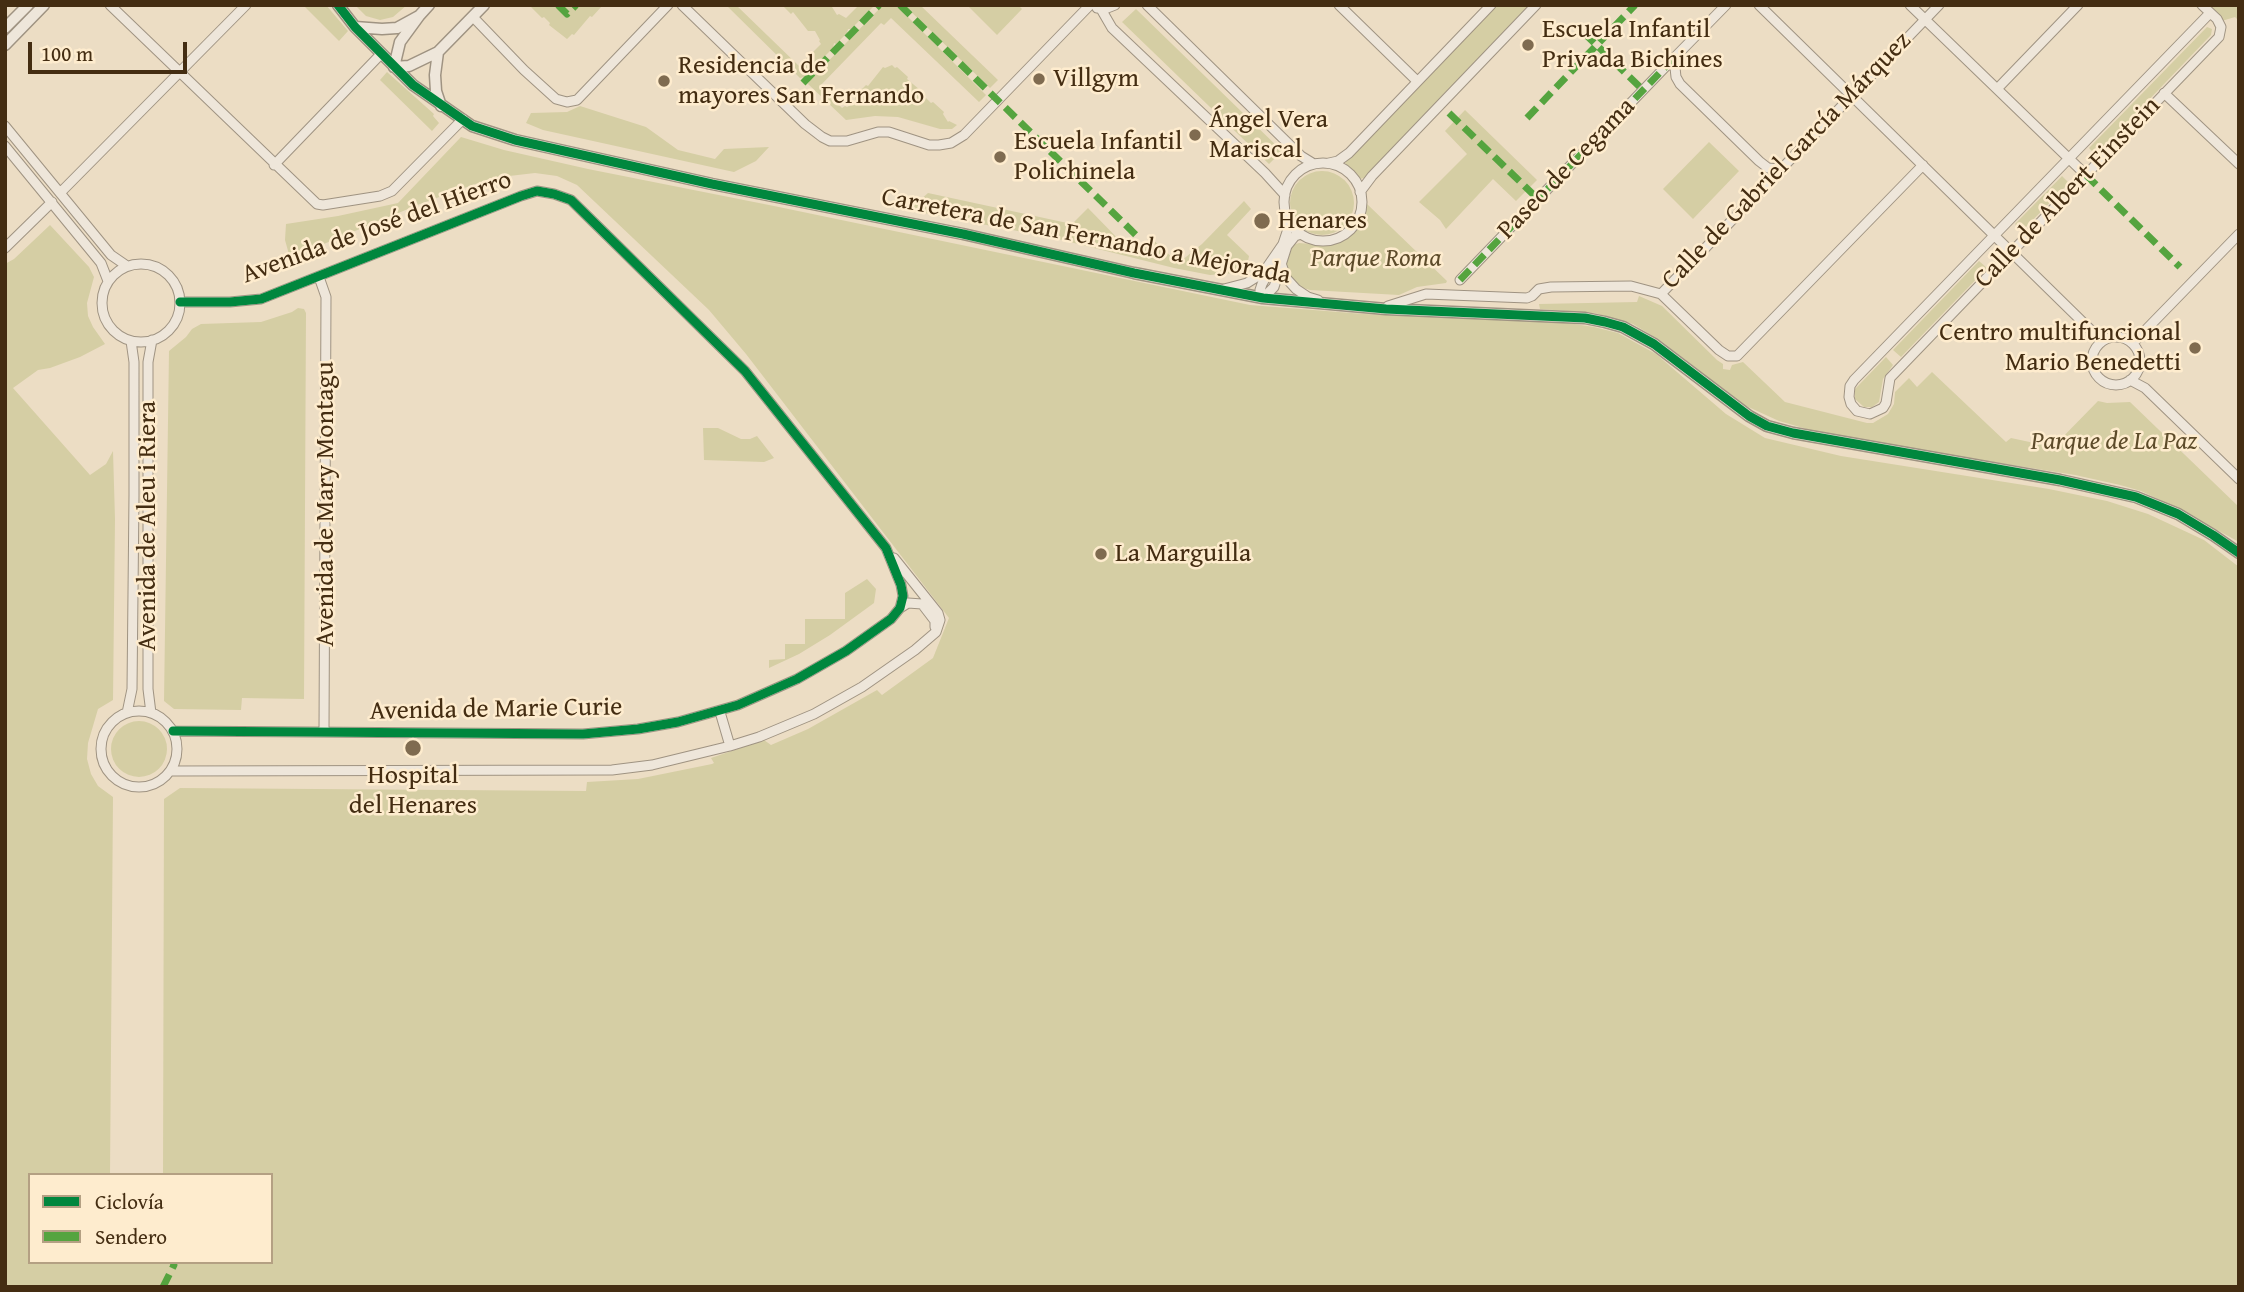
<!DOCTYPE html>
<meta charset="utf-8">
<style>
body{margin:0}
#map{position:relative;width:2244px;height:1292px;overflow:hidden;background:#ecddc4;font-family:"Gentium Book Plus",serif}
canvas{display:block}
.frame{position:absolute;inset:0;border:7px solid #442d12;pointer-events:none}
.legend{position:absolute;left:28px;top:1173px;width:245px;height:91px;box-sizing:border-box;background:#feecce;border:2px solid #b4a083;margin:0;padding:9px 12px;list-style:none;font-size:21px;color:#442d12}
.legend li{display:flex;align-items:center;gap:14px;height:35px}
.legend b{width:35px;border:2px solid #b4a083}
.scale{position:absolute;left:28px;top:42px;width:159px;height:32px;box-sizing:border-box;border:4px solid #442d12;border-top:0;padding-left:9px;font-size:21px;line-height:24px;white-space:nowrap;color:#442d12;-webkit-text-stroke:5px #feecce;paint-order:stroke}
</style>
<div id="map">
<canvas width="2244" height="1292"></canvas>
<div class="frame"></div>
<ul class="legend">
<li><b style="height:9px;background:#00873e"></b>Ciclovía</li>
<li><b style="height:9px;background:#55a43f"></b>Sendero</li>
</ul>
<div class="scale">100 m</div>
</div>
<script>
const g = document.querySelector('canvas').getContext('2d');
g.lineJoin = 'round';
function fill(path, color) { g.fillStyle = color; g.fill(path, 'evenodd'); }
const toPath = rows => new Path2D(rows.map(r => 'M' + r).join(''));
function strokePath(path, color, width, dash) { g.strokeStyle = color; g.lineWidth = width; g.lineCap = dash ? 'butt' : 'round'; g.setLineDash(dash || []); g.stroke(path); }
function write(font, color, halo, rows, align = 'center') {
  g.font = font + ' "Gentium Book Plus",serif'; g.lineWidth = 5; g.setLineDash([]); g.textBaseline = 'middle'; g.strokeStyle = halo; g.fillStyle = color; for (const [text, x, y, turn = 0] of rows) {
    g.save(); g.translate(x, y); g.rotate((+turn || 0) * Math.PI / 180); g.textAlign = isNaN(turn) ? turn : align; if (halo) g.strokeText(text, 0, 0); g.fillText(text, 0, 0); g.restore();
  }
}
fill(toPath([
 [303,5,326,5,348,31,339,41],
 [355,5,407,5,393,17,380,20,366,16],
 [532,5,602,5,602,6,592,17,590,16,574,35,572,34,567,39,549,25,550,23,544,17,542,18,531,7],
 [726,5,736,5,799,66,821,44,819,41,820,40,815,31,808,31,793,12,791,14,782,5,833,5,832,7,837,15,839,14,846,18,859,5,875,5,851,29,848,29,847,33,836,44,834,43,833,48,804,77,800,78],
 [883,5,896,5,986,95,979,102,891,18,884,25,881,23,820,86,842,108,845,106,847,107,855,103,855,96,866,85,868,86,883,67,885,68,892,65,895,68,897,67,908,77,907,79,926,95,925,97,931,103,933,102,944,112,943,114,948,122,949,121,957,125,952,129,940,129,898,117,875,116,846,120,808,84,809,81],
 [904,5,920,5,998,80,990,88],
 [967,5,1018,5,1022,9,997,35],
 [1496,5,1531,5,1364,178,1360,179,1346,165,1345,161],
 [2194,5,2239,5,2239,21,2235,17,2215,23],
 [1136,9,1282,151,1269,164,1122,22],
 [2207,27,2212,29,2211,35,2096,155,2089,148],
 [387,72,434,114,433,116,439,123,432,131,380,80],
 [580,106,646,127,678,150,715,159,724,149,769,147,756,161,734,172,543,130,526,123,531,113,567,112],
 [1465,110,1537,180,1516,201,1493,179,1446,229,1440,220,1419,202,1467,154,1445,131],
 [461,137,504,150,588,169,774,206,1250,305,1364,314,1568,323,1594,327,1618,333,1656,354,1726,414,1765,438,1841,456,2049,489,2107,501,2148,514,2204,540,2239,567,2239,1287,5,1287,5,264,14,259,50,225,89,267,94,277,87,303,88,316,93,327,105,344,80,357,50,368,38,370,13,388,90,475,106,464,113,451,115,519,113,700,98,709,88,743,87,759,91,774,98,786,113,797,110,1175,30,1175,30,1262,271,1262,271,1175,163,1175,164,799,180,788,586,791,587,782,638,779,712,764,714,763,711,758,764,740,771,745,808,729,877,690,882,695,933,658,949,618,746,354,709,310,577,185,557,176,535,173,492,178,420,204,290,258,285,240,286,224,338,216,398,203],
 [1709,142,1739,171,1693,219,1663,189],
 '1290 203a32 32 0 1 1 64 0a32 32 0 1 1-64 0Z',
 [2062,176,2069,183,2022,231,2015,224],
 [928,193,1072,224,1088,208,1129,250,1138,251,1151,238,1174,259,1181,261,1202,244,1244,201,1251,209,1227,235,1249,256,1248,261,1247,265,1235,273,1210,275,1174,268,1054,238,909,210],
 [1367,204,1447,281,1446,283,1417,287,1399,295,1310,290,1300,287,1293,281,1286,268,1289,250,1293,245,1299,243,1324,245,1345,239,1359,225,1365,215],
 [1979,261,1987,268,1901,357,1893,350],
 [1639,296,1662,306,1717,360,1723,364,1723,369,1730,370,1732,365,1743,362,1785,402,1867,423,1873,423,1888,414,1894,404,1895,392,1909,378,1917,387,1932,372,2006,442,2011,438,2053,447,2098,401,2107,403,2130,402,2239,507,2239,542,2177,508,2141,491,2120,485,2075,475,1831,436,1779,421,1744,405,1661,341,1633,324,1595,313,1540,309,1539,304,1637,302],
 [298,308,304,309,306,313,304,699,242,698,241,710,174,709,164,701,169,351,186,337,192,329,201,324,261,322,292,312],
 [1886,357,1893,365,1883,379,1879,402,1872,407,1864,407,1855,399,1855,389],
 [703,428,718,428,741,439,750,439,757,436,774,458,764,462,704,460],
 [867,579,876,589,874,603,830,635,799,654,769,668,769,660,785,659,785,644,805,644,805,619,845,619,845,593],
 '111 749a28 28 0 1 1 56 0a28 28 0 1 1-56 0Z'
]), '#d5cea4');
const minor = toPath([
 [110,5,317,204,323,205,380,196,392,191,463,119],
 [682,5,805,124,822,137,830,141,847,141,878,132,889,132,929,145,939,145,951,143,964,135,1090,5],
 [1147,5,1301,156,1314,164],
 [1339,5,1417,81],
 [1726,5,1674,58,1676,77,1680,84,1759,161,1768,168,1780,169],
 [1759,5,2102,341],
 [1910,5,2086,175],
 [2202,5,2217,19,2221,27,2219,37,1890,378,1886,403,1883,408,1870,414,1857,411,1851,404,1849,397,1850,386,1854,380,2210,13],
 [1097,8,1105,9,1115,5],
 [1101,9,1112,28,1265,173,1285,195],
 [473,17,524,70,556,99,567,102,577,100,668,5],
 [1997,89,2078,5],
 [2164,93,2239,164],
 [5,126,111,255,127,266],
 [5,146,101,263,108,281],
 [1329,163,1338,161,1349,153,1491,5],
 '1284 202a39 39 0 1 1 78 0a39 39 0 1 1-78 0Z',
 [274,165,381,54],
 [1360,192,1372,176,1536,5],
 [60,193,246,5],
 [5,248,52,202],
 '102 303a39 39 0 1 1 78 0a39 39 0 1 1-78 0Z',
 [1282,266,1286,278,1296,289,1308,297,1318,300],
 [319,277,326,297,324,731],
 [1460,280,1674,58],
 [1224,289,1247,283,1263,273,1283,244,1288,229,1288,219],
 [1661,294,1719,350,1728,356,1737,356,1923,165],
 [1261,297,1260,290,1262,284,1271,268],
 [1263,298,1274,287,1287,246,1295,236,1301,234],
 [1388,306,1426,294,1527,298,1532,296,1539,289,1551,287,1631,286,1661,294,1939,5],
 '2092 361a24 24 0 1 1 48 0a24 24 0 1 1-48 0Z',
 [2133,343,2239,234],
 [2130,380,2145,388,2239,479],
 [900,608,908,603,922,604,935,621,935,627],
 '101 749a38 38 0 1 1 76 0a38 38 0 1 1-76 0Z',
 [720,712,730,746],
 [127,713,132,689,134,495,134,362,131,341],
 [151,713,148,689,148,362,152,340],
 [173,731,583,734,638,729,678,722,738,705,797,679,846,651,891,619,900,608,903,596,901,585,886,548,745,371,571,200,554,194,537,191,521,196,261,299,230,302,180,302],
 [171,771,612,770,652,765,730,746,759,737,814,714,862,687,915,650,936,632,940,620,938,613,894,558]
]);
const tertiary = toPath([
 [338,5,355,27,413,85,472,126,515,140,712,184,963,234,1134,273,1263,298,1386,309,1585,318,1605,322,1623,327,1654,344,1749,416,1767,426,1793,433,2060,480,2136,497,2178,514,2213,535,2239,553],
 [419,16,400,42,394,67,409,66,438,52],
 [355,27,382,29,397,28,419,16,429,5],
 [5,28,28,5],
 [5,45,44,5],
 [441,106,436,91,435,75,438,52,484,5]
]);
strokePath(minor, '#9f9382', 11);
strokePath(tertiary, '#9f9382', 13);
strokePath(minor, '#eee6da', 9);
strokePath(tertiary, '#eee6da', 10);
strokePath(toPath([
 [558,5,567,14,576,5],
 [900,5,1137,236],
 [1584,33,1643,90],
 [803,83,879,5],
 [1449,113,1538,199],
 [1527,118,1635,5],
 [2086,175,2180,267],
 [1460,280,1674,58],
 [163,1287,174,1265,173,1262]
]), '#55a43f', 7, [14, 7]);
strokePath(toPath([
 [338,5,355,27,413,85,472,126,515,140,712,184,963,234,1134,273,1263,298,1386,309,1585,318,1605,322,1623,327,1654,344,1749,416,1767,426,1793,433,2060,480,2136,497,2178,514,2213,535,2239,553],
 [173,731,583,734,638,729,678,722,738,705,797,679,846,651,891,619,900,608,903,596,901,585,886,548,745,371,571,200,554,194,537,191,521,196,261,299,230,302,180,302]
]), '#00873e', 9);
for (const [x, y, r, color] of [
 [1528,45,7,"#7f6b50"],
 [1039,79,7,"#7f6b50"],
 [664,81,7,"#7f6b50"],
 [1195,135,7,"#7f6b50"],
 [1000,157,7,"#7f6b50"],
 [1262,221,9,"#7f6b50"],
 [2195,348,7,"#7f6b50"],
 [1101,554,7,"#7f6b50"],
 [413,748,9,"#7f6b50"]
]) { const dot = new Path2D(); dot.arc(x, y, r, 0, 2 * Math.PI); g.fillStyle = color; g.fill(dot); strokePath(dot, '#feecce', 2.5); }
write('26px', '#442d12', '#feecce', [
 ["Escuela Infantil",1542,30],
 ["Privada Bichines",1542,60],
 ["Residencia de",678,66],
 ["mayores San Fernando",678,96],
 ["Villgym",1053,79],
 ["Ángel Vera",1209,120],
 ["Mariscal",1209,150],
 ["Escuela Infantil",1014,142],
 ["Polichinela",1014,172],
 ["Henares",1278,221],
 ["Centro multifuncional",2181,333,"right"],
 ["Mario Benedetti",2181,363,"right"],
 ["La Marguilla",1115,554],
 ["Hospital",413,776,"center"],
 ["del Henares",413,806,"center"]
], 'left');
write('26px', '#442d12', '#feecce', [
 ["Calle de Gabriel García Márquez",1787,161,-46],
 ["Paseo de Cegama",1567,169,-46],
 ["Calle de Albert Einstein",2068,193,-46],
 ["Avenida de José del Hierro",377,228,-20],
 ["Carretera de San Fernando a Mejorada",1086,237,11],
 ["Avenida de Mary Montagu",326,504,-90],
 ["Avenida de Aleu i Riera",148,526,-90],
 ["Avenida de Marie Curie",496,710,-1]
]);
write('italic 26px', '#5d4b2a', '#feecce', [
 ["Parque Roma",1376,259],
 ["Parque de La Paz",2114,442]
]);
</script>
